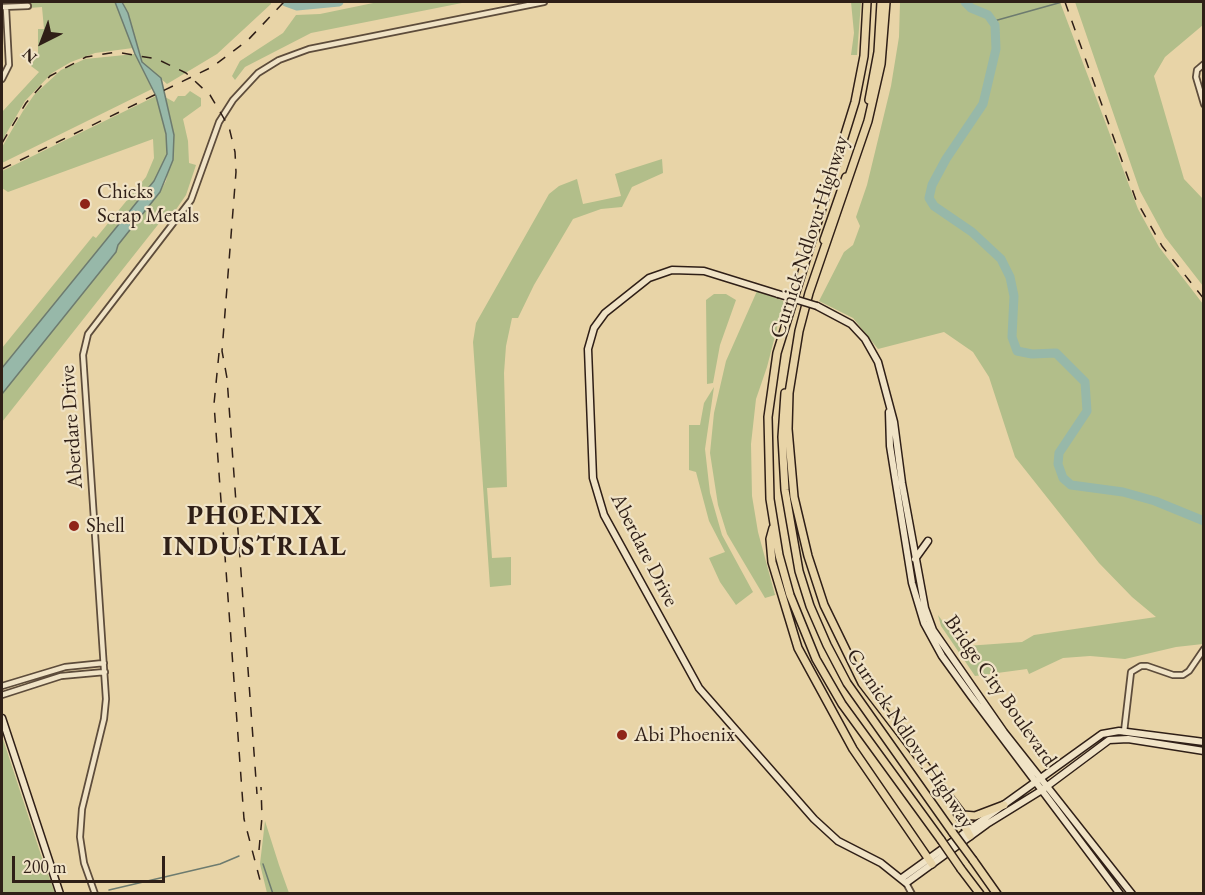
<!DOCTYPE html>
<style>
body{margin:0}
#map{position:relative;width:1205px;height:895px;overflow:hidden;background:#e8d4a7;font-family:"EB Garamond",serif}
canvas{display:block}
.frame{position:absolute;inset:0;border:3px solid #2f1f17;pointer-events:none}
.north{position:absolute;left:12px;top:12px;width:60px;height:60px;-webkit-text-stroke:4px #f0e3c6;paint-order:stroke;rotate:222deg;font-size:16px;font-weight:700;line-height:24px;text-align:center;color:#2f1f17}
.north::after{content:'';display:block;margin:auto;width:21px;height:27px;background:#2f1f17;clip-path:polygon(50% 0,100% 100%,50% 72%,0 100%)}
.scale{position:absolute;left:12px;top:856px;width:153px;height:27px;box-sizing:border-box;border:3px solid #2f1f17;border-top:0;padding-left:8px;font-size:18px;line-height:21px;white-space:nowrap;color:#2f1f17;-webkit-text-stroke:4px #f0e3c6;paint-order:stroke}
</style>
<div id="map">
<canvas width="1205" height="895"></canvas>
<div class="frame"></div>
<div class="north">N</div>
<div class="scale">200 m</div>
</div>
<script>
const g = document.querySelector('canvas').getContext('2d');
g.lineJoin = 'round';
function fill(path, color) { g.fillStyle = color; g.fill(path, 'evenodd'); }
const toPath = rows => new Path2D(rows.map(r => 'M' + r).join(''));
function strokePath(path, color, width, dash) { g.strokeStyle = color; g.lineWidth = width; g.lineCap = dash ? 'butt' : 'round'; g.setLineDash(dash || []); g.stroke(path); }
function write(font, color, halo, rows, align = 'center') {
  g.font = font + ' "EB Garamond",serif'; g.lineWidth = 4.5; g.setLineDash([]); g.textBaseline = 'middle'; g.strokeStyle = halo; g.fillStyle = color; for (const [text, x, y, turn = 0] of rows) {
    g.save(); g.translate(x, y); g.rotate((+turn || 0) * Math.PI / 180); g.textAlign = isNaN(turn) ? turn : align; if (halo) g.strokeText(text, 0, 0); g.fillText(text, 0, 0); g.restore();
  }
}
fill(toPath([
 [5,2,115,2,133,48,95,53,71,62,52,73,25,101,2,141,2,112,39,72,31,66,38,53,38,29,44,29,42,7,29,8,29,3,6,4],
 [123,2,271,2,271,4,217,54,167,84,142,62],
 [378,2,467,2,311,33,245,67,235,80,232,76,240,61,283,33,296,15,320,14],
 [851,2,861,2,857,55,851,55,854,33],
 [900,2,1060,2,1138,209,1159,247,1203,304,1203,644,1176,647,1125,659,1090,656,1063,658,1029,674,1027,669,975,676,941,626,938,615,952,634,966,646,1022,642,1034,635,1156,617,1132,597,1099,563,1015,457,989,377,973,352,944,332,878,349,853,318,819,301,844,252,853,245,860,226,856,217,867,185,891,86,899,37],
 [1075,2,1203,2,1203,25,1165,57,1154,76,1184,179,1203,199,1203,286,1165,237,1140,191],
 [135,54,152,89,2,163,2,147,23,111,34,95,61,70,85,59],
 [190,91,201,98,201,106,183,119,188,141,189,163,196,165,186,195,175,211,168,212,2,422,2,394,116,252,118,245,160,192,166,181,174,135,165,97,174,102,178,96,185,96],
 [156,96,166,134,167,154,154,181,2,368,2,348,93,236,96,238,146,177,154,158,153,139,8,192,2,188,2,171],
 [662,159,663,173,632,187,622,207,601,209,573,219,534,285,518,318,512,318,506,346,504,373,507,487,487,488,492,558,511,557,511,585,490,587,473,342,476,323,549,194,559,186,577,179,583,204,621,196,615,174],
 [757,291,784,301,767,367,756,399,751,444,752,496,758,532,775,595,765,598,727,534,718,505,710,453,714,413,726,361],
 [714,294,726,294,736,300,720,345,713,383,707,384,706,300],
 [714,387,705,449,710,493,722,535,753,592,736,605,720,582,709,558,725,552,709,521,696,472,689,470,689,425,700,425,704,403],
 [2,736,41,855,55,893,2,893],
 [265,821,279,865,289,893,267,893,260,864]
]), '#b2be8a');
const water = toPath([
 [115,2,122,2,128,13,142,62,161,78,174,135,173,160,160,192,118,245,116,252,2,394,2,368,154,181,167,154,166,134,156,96,135,54,115,2]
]);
fill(water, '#97b8a9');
strokePath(water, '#6d7b6f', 1.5);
strokePath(toPath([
 [988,15,994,21,1062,2],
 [263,864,273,894],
 [109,890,220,864,239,856]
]), '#6d7b6f', 1.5);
strokePath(toPath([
 [286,2,297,6,339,2],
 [965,2,971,8,988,15,995,25,996,49,983,104,946,159,932,185,929,198,934,206,972,232,1001,259,1010,277,1014,296,1012,337,1017,351,1032,354,1056,353,1085,382,1087,411,1059,453,1058,464,1063,478,1071,485,1123,492,1155,501,1204,521]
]), '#97b8a9', 9);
const street = toPath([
 [2,7,28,6],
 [1204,64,1197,70,1196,77,1204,104],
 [2,79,9,65,6,8],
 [2,686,65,667,104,663],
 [2,695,61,676,105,672],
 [1124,732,1131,672,1141,666,1147,666,1173,675,1183,675,1189,671,1204,649],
 [906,883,912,894],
 [95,894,84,863,80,837,82,809,104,719,106,699,83,355,88,334,191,200,219,122,233,100,258,73,279,60,309,49,544,2]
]);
const secondary = toPath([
 [778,294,704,271,672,270,649,278,605,313,594,328,588,349,593,478,604,515,699,688,814,819,838,841,881,863,906,883,987,824,1042,790,1109,740,1128,739,1204,751],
 [817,306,851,324,865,339,878,362,894,422,902,483,925,608,933,630,1004,732,1132,894],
 [889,412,890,446,912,583,924,623,942,656,971,696,1120,894],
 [915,559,928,541],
 [2,718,60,894],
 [902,878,1102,734,1119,731,1204,742]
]);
const primary = toPath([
 [867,2,864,56,855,102,777,353,768,417,770,499,779,555,790,595,816,659,842,704,941,840],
 [886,2,881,64,868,121,809,293,799,331,789,393,788,429,794,497,808,556,824,605,862,683,963,815,975,816,1004,805],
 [869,100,878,52,881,2],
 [824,240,846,177],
 [785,393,782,437,785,490,799,571,810,606,827,645,847,683,953,833],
 [773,528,770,539,772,562,798,648,853,749,932,864],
 [956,811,970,836],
 [973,860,997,894],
 [961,869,980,894]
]);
strokePath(street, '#5d4c3b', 8);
strokePath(secondary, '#2f1f17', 9);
strokePath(primary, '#2f1f17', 10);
strokePath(street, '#f0e3c6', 4.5);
strokePath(secondary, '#f0e3c6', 6);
strokePath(primary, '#e8d4a7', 7);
strokePath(toPath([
 [1065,2,1136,200,1162,246,1204,299],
 [2,143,26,103,50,76,86,57,116,52,157,59,186,73,210,95,229,127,235,152,236,172,222,351,227,378,257,794],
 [2,169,212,67,248,40,284,2],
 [219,353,214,404,244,819,261,884],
 [259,850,262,817,261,787]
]), '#2f1f17', 1.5, [10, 10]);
const secondaryBridge = toPath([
 [778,294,817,306]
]);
const primaryBridge = toPath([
 [953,833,973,860],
 [941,840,961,869]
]);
strokePath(secondaryBridge, '#2f1f17', 9, []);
strokePath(primaryBridge, '#2f1f17', 10, []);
strokePath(secondaryBridge, '#f0e3c6', 6);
strokePath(primaryBridge, '#e8d4a7', 7);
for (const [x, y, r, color] of [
 [85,204,6,"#8f2418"],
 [74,526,6,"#8f2418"],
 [622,735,6,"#8f2418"]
]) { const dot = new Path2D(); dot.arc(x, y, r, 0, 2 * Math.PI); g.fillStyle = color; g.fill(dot); strokePath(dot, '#f0e3c6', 2); }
write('21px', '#2f1f17', '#f0e3c6', [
 ["Chicks",97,192],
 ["Scrap Metals",97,216],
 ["Shell",86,526],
 ["Abi Phoenix",634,735]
], 'left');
write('21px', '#2f1f17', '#f0e3c6', [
 ["Curnick Ndlovu Highway",810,237,-72],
 ["Aberdare Drive",72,427,-94],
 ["Aberdare Drive",644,550,63],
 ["Bridge City Boulevard",1000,691,55],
 ["Curnick Ndlovu Highway",910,739,56]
]);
g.letterSpacing = '1.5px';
write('bold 27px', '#2f1f17', '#f0e3c6', [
 ["PHOENIX",255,517],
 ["INDUSTRIAL",255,548]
]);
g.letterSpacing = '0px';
</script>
